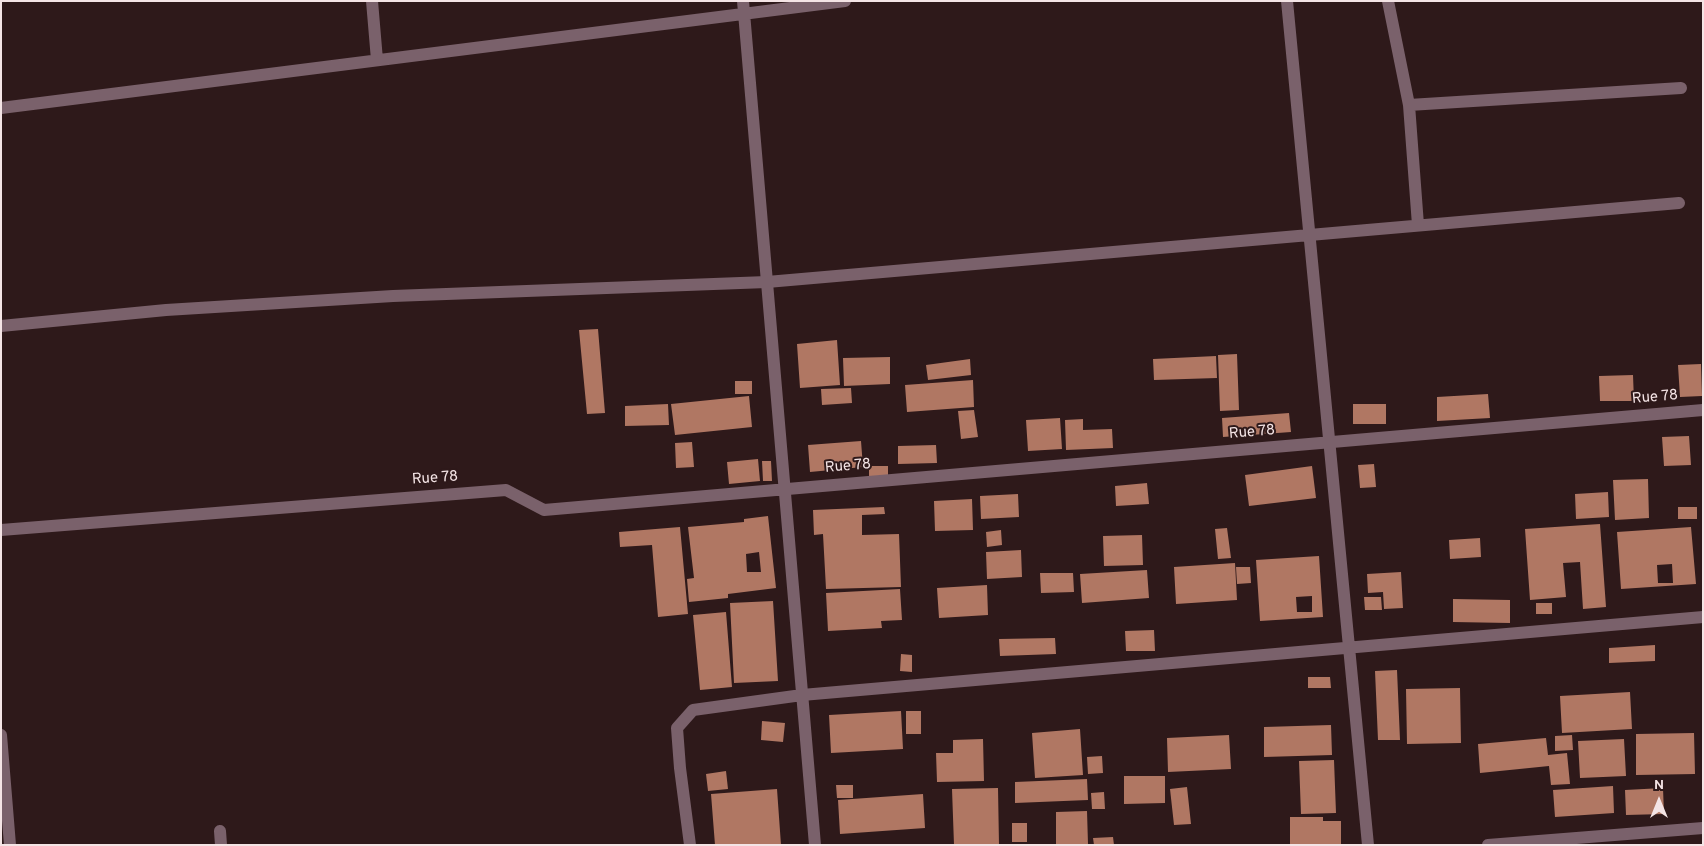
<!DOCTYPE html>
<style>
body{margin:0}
#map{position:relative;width:1704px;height:846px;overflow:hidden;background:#2e191a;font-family:Overpass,sans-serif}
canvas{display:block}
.frame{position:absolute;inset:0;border:2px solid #f4e4e5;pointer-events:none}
.north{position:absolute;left:1634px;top:776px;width:50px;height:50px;-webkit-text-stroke:4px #2e191a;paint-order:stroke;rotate:0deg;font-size:14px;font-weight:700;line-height:20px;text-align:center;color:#f4e4e5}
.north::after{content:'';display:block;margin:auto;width:18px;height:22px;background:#f4e4e5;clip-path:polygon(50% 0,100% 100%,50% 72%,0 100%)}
</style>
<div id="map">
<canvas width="1704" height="846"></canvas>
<div class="frame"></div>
<div class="north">N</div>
</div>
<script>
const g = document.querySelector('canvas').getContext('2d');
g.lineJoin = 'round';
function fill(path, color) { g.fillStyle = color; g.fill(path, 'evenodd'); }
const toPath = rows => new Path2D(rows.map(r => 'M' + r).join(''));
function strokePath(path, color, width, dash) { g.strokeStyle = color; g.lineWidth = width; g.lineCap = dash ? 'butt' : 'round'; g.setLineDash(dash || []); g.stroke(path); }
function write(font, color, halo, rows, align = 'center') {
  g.font = font + ' Overpass,sans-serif'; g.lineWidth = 4; g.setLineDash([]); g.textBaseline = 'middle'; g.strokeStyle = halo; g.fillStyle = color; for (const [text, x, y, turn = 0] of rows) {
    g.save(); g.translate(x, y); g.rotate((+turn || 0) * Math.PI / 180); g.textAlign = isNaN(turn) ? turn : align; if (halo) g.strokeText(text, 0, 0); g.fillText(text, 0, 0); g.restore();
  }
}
fill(toPath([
 [598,329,605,413,587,414,579,330],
 [837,340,840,385,800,388,797,344],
 [1237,354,1239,410,1220,411,1218,355],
 [1216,356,1217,378,1154,380,1153,359],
 [890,357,890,384,844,386,843,358],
 [970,359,971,375,928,380,926,365],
 [1701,364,1702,396,1680,397,1678,365],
 [1633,375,1634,401,1600,401,1599,376],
 [973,380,974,407,907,412,905,385],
 [735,381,752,381,752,394,735,394],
 [851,388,852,403,822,405,821,389],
 [1488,394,1490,418,1437,421,1437,397],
 [749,396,752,427,675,435,671,404],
 [668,404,669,425,625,426,625,406],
 [1353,404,1386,404,1386,424,1353,424],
 [974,410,978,437,961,439,958,411],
 [1289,413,1291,432,1223,437,1222,418],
 [1060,418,1062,449,1028,451,1026,420],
 [1083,419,1083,430,1112,429,1113,448,1066,450,1065,420],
 [1689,436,1691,465,1664,466,1662,437],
 [861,441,863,467,810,472,808,445],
 [692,442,694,467,676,468,675,443],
 [936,445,937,463,898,464,898,446],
 [758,459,760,481,729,484,727,462],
 [762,461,771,461,772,481,763,481],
 [1374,464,1376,487,1360,488,1358,465],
 [869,466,888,466,888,484,869,484],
 [1312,466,1316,498,1249,506,1245,475],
 [1648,479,1649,518,1615,520,1613,480],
 [1147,483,1149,504,1116,506,1115,486],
 [1608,492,1609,517,1576,519,1575,494],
 [1018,494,1019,517,981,519,980,496],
 [972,499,973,530,935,531,934,501],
 [884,507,885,514,862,515,862,535,899,534,901,587,826,589,823,534,814,535,813,510],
 [1678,507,1697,507,1697,519,1678,519],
 [768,516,776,588,728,594,728,598,689,602,687,579,694,578,688,527,744,522,744,519],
 [759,552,761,572,747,572,746,554],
 [1600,524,1606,607,1583,609,1580,562,1563,563,1566,597,1530,600,1525,529],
 [680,527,688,614,658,617,652,545,620,547,619,532],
 [1691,527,1696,584,1621,589,1617,532],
 [1672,564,1673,583,1658,583,1657,565],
 [1227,528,1231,558,1218,559,1215,529],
 [1001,530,1002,545,987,547,986,532],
 [1142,535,1143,565,1104,566,1103,536],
 [1480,538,1481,557,1450,559,1449,540],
 [1021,550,1022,577,987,579,986,552],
 [1319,556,1323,617,1260,621,1256,560],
 [1312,596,1312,612,1297,612,1296,597],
 [1235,563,1237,600,1176,604,1174,567],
 [1236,567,1250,567,1251,583,1237,584],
 [1147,570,1149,598,1082,603,1080,574],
 [1401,572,1403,608,1384,609,1383,592,1368,593,1367,574],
 [1040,573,1073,573,1074,592,1041,593],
 [987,585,988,615,939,618,937,588],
 [900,589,902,620,881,621,882,628,828,631,826,593],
 [1364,597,1381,597,1382,610,1365,610],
 [1453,599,1510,600,1510,623,1453,622],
 [773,601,778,681,734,683,730,603],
 [1536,603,1552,603,1552,614,1536,614],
 [726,612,732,687,700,690,693,615],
 [1154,630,1155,651,1126,651,1125,631],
 [1055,638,1056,654,1000,656,999,639],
 [1655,645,1655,661,1609,663,1609,648],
 [901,654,912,655,912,672,900,671],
 [1397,670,1400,740,1378,740,1375,671],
 [1308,677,1330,677,1331,688,1308,688],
 [1460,688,1461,743,1407,744,1406,689],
 [1630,692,1632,729,1562,733,1560,696],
 [901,711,903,749,831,753,829,715],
 [906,711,921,711,921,734,906,734],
 [762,721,785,723,783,742,761,740],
 [1331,725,1332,755,1264,757,1264,727],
 [1080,729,1083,775,1035,778,1032,733],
 [1694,733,1695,774,1636,775,1636,734],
 [1229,735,1231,769,1168,772,1167,738],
 [1572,735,1573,750,1555,751,1555,736],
 [1546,738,1548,755,1567,753,1570,784,1551,785,1549,766,1480,773,1478,744],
 [983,739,984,781,937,782,936,753,953,753,953,740],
 [1624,739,1626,776,1580,778,1578,741],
 [1102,756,1103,773,1088,774,1087,757],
 [1334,760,1336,813,1301,814,1299,761],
 [726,771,728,789,708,791,706,774],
 [1124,776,1165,776,1165,803,1124,804],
 [1087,779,1088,800,1015,803,1015,782],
 [836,785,853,785,853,798,837,798],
 [1613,786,1614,813,1555,817,1553,790],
 [1187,787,1191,824,1174,825,1170,789],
 [998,788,999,845,954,845,952,789],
 [1663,788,1664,814,1626,815,1625,790],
 [777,789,781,845,715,845,711,794],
 [1104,792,1105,809,1092,809,1091,793],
 [923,794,925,828,840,834,838,800],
 [1087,811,1088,844,1056,844,1056,812],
 [1290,817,1323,817,1323,821,1341,821,1341,845,1290,845],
 [1012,823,1027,823,1027,842,1012,842],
 [1113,837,1114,845,1094,845,1093,838]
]), '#b07763');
strokePath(toPath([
 [372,1,377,60],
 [743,1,815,845],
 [1287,1,1368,845],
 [1388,1,1409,105,1418,225],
 [1409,105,1681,88],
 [1,108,845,1],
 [1,326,166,310,393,296,767,282,1679,203],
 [1,530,506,490,544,510,1703,410],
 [1,735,10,845],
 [220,831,221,845],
 [690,845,680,768,677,728,693,710,802,695,1703,617],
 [1488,845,1703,828]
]), '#7a616b', 12);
write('15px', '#f4e4e5', '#2e191a', [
 ["Rue 78",1655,398,-5],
 ["Rue 78",1252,433,-5],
 ["Rue 78",848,467,-5],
 ["Rue 78",435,479,-4]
]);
</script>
